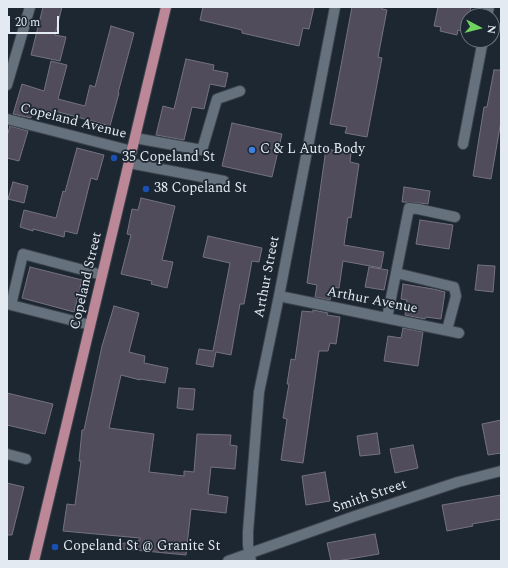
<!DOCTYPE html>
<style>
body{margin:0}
#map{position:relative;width:508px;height:568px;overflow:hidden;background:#1d2731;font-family:Spectral,serif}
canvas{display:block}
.frame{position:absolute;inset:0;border:8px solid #e4eaf1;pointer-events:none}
.north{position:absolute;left:460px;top:8px;width:40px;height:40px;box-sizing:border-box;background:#1d2731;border:1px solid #6d757e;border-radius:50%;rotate:97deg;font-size:11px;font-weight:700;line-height:16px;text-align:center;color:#e4eaf1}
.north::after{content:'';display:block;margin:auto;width:14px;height:18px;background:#70d35f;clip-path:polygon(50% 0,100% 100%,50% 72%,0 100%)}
.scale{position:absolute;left:8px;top:16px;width:51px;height:18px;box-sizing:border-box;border:2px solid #e4eaf1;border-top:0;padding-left:5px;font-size:12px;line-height:14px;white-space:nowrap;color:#e4eaf1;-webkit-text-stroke:3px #1d2731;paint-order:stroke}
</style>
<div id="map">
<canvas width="508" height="568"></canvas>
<div class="frame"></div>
<div class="north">N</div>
<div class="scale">20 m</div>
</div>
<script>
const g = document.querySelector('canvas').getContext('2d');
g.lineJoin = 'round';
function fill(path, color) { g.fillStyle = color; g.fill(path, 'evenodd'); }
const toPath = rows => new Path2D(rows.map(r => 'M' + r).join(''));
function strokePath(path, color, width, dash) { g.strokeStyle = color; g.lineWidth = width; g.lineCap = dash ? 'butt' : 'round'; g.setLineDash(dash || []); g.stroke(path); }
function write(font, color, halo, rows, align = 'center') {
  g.font = font + ' Spectral,serif'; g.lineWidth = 3.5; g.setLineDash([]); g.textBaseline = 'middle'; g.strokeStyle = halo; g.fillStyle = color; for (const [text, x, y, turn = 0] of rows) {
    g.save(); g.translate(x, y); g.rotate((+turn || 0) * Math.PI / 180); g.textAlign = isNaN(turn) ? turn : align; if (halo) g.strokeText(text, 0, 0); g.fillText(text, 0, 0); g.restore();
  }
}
const building = toPath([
 [43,7,62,7,55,35,66,37,60,61,31,55,43,7],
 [203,7,314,7,309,29,303,28,299,46,242,33,242,30,200,20,203,7],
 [352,7,383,7,382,9,387,10,378,57,382,58,367,137,345,133,347,127,330,124,352,7],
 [438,7,471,7,469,16,468,16,468,22,466,32,458,30,457,35,440,31,441,27,434,26,438,7],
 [111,26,134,33,118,93,119,93,110,126,55,111,52,119,32,113,31,118,13,114,22,84,44,91,51,61,67,65,58,99,85,106,90,85,95,87,111,26],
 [186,59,214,65,213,70,228,73,225,87,210,84,204,109,192,107,184,140,156,135,163,106,174,109,186,59],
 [494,70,501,70,501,121,491,179,473,176,484,107,487,107,494,70],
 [232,123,282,134,272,177,222,166,232,123],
 [10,126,28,131,19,161,7,158,7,136,10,126],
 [77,148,104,155,97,180,91,178,77,234,65,231,64,237,33,229,33,231,20,227,24,210,56,218,63,191,65,192,77,148],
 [326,149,351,153,350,162,359,164,351,218,348,217,344,245,384,252,381,268,343,261,339,288,332,287,330,300,315,297,317,285,307,283,326,149],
 [13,182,28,186,24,203,8,199,13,182],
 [404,187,430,191,428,204,419,203,402,202,404,187],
 [141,198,175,206,162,260,173,262,167,288,151,284,152,281,121,274,131,235,127,234,132,209,138,210,141,198],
 [420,220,453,225,449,249,416,244,420,220],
 [208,236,262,248,259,262,252,261,244,304,240,304,231,355,216,352,213,367,196,364,199,349,213,351,230,263,203,257,208,236],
 [478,265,495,266,493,292,475,290,478,265],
 [30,267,82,280,74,312,22,298,30,267],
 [369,267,388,270,384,290,365,287,369,267],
 [403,284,433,289,445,292,441,319,426,317,425,319,405,315,407,300,401,299,403,284],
 [114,306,139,313,129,352,145,356,144,363,168,368,165,383,140,379,140,380,121,375,109,428,154,434,149,472,184,476,184,471,194,472,197,434,231,435,230,445,237,446,235,469,211,467,208,494,228,497,226,513,191,509,186,555,114,548,114,545,140,540,140,538,63,531,67,504,75,505,81,461,79,461,82,430,84,430,102,346,114,306],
 [313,310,328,313,327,315,340,317,336,344,330,343,328,351,319,351,303,463,281,460,287,419,283,418,289,384,287,384,291,359,295,360,302,311,313,312,313,310],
 [403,328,423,332,418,366,384,361,388,336,401,338,403,328],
 [179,388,195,389,193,410,177,408,179,388],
 [7,393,53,404,45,434,7,425,7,393],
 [501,420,501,453,488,455,482,424,501,420],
 [377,433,380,454,360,456,357,436,377,433],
 [413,445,418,468,395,473,390,449,413,445],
 [325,472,330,501,306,505,302,476,325,472],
 [7,483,24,487,12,535,7,535,7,483],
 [501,495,501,519,472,524,473,526,447,531,442,505,501,495],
 [375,534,379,554,337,561,331,561,327,543,375,534]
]);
fill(building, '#504c5b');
strokePath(building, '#757281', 1);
const minor = toPath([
 [487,16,489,7],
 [7,85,30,7],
 [7,119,132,151],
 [135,138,202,150,217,99,240,91],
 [463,144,483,40],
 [129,163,224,181],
 [396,273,454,287,456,296,447,330],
 [279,296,459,333],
 [387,318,409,208,418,209,455,217],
 [90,325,11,305,23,254,102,275],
 [7,454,26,459],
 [228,561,355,516,458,482,501,471],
 [251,561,248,545,248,532,259,392,279,296,335,7]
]);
const major = toPath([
 [34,561,166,7]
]);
strokePath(minor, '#3c444d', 12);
strokePath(major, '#3c444d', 12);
strokePath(minor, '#66717e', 10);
strokePath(major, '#bc8796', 10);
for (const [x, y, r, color] of [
 [252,150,4,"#3f7fe0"],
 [114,158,4,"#1a4fb4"],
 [146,189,4,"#1a4fb4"],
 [55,547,4,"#1a4fb4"]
]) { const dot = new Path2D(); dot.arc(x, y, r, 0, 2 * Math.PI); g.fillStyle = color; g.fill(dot); strokePath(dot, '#1d2731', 1.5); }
write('14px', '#e4eaf1', '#1d2731', [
 ["Copeland Avenue",73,122,14],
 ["Arthur Street",268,277,-79],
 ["Copeland Street",87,281,-77],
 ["Arthur Avenue",372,301,11],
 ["Smith Street",370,497,-19]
]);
write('14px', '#e4eaf1', '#1d2731', [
 ["C & L Auto Body",260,150],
 ["35 Copeland St",122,158],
 ["38 Copeland St",154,189],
 ["Copeland St @ Granite St",63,547]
], 'left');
</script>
